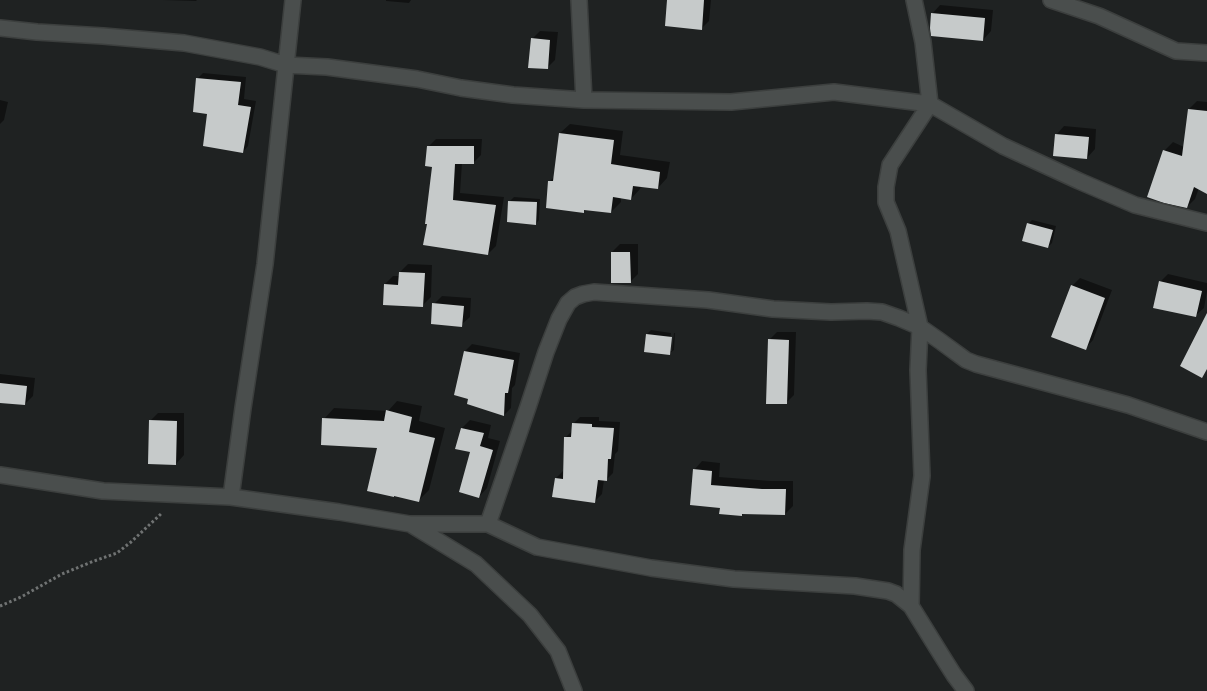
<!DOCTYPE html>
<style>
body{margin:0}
canvas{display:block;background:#1f2222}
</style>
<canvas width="1207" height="691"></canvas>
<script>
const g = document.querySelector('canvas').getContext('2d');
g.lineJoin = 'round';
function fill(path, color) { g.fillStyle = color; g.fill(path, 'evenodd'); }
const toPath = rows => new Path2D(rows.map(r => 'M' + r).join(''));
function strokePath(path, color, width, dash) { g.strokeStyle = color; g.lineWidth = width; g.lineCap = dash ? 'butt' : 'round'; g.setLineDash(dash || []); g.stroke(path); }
fill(toPath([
 [162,0,197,0,196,1],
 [386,0,411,0,409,3,386,1],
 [669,0,711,0,709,21,701,29],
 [940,5,993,10,991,31,983,40,932,14],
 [540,31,558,32,555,60,547,68,532,39],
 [203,73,246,77,244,99,256,101,248,146,243,152,197,79],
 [0,100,8,102,4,120,0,124],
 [1197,101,1207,102,1207,193,1199,188,1195,199,1187,207,1164,151,1173,142,1184,147,1189,109],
 [570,124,623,131,620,155,670,162,667,178,658,188,641,186,640,189,631,199,621,197,621,202,611,212,586,209,583,211,550,181,555,176,560,133],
 [1064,126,1096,129,1095,149,1087,158,1056,135],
 [436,139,482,139,481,155,473,163,462,163,460,193,504,197,496,246,488,254,428,223,433,166,428,147],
 [514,197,540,199,539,220,536,224,510,201],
 [1032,220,1056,226,1052,243,1048,247,1028,224],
 [620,244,638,244,638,274,630,282,612,252],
 [408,264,432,265,431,297,423,305,385,284,393,276,400,276,400,272],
 [1168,274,1207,283,1207,292,1204,308,1195,316,1160,282],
 [1080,278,1112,290,1093,340,1085,349,1072,286],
 [442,296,471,298,470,317,461,325,434,304],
 [651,330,671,333,669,351,672,351,674,333,675,333,674,350,670,353,647,334],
 [777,332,796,332,794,395,786,403,769,340],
 [472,344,520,353,515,385,512,388,511,408,504,415,465,351],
 [0,374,35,378,33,396,25,404,0,402],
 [397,401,422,406,419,421,445,428,429,490,418,501,379,447,324,419,334,408,388,411],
 [158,413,184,413,184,455,176,464,150,421],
 [580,417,599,417,599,421,620,422,618,451,615,454,613,473,606,480,604,480,602,494,595,501,556,478,563,471,565,438,573,430,573,424],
 [470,420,491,425,488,438,500,441,487,488,479,497,471,452,462,428],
 [702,461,720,463,719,477,771,481,793,481,793,506,785,514,744,513,742,515,721,507,694,470]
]), '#0007');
fill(toPath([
 [667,0,704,0,702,30,665,26],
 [931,13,985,18,983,41,931,36,930,28],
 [531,38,550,40,548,69,528,68],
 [196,78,241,82,238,105,251,107,243,153,203,146,207,114,193,112],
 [1188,109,1207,111,1207,194,1194,187,1187,208,1164,203,1147,197,1163,150,1182,156],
 [559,133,614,140,611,164,660,172,658,189,633,186,631,200,613,197,611,213,584,210,584,213,546,208,548,181,553,181],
 [1055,134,1089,137,1087,159,1053,156],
 [427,146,474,146,474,164,455,164,453,200,496,205,488,255,423,245,427,224,425,224,432,167,425,166],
 [508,201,537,202,536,225,507,222],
 [1027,223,1053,230,1048,248,1022,241],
 [611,252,630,252,631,283,611,283],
 [399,272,425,273,423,307,383,305,384,284,398,285],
 [1159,281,1202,291,1196,317,1153,308],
 [1071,285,1105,298,1086,350,1051,337],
 [432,303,464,306,462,327,431,324],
 [1207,313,1207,369,1202,378,1180,366],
 [646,334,672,337,670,355,644,352],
 [768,339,789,340,787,404,766,404],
 [464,351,514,360,508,393,505,393,504,416,467,404,468,399,454,395],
 [0,383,27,386,25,405,0,403],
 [386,410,412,417,409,432,435,438,419,502,394,496,394,497,367,491,377,448,321,445,322,418,384,421],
 [149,420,177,421,176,465,148,464],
 [572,423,592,424,592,427,614,428,611,459,608,459,607,481,598,480,595,503,552,497,555,478,563,479,564,437,571,437],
 [461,428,484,433,480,446,493,450,479,498,459,492,470,452,455,449],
 [693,469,712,471,711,485,762,489,786,489,785,515,742,514,742,516,719,514,720,508,690,505]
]), '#c6caca');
const minor = toPath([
 [579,0,584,100],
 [1051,0,1099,16,1176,51,1207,53],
 [0,28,37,32,103,36,184,43,260,57,286,65,327,67,417,79,461,88,513,95,584,100,731,102,834,92,930,104,1003,146,1079,181,1135,205,1207,223],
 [0,475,103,491,231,497,339,512,410,524,488,524,537,547,651,568,734,579,855,586,888,591,896,594,911,606,942,656,954,675,966,691],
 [231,497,243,408,265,264,293,0],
 [488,524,528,407,546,352,559,319,568,303,575,297,583,294,594,292,708,300,773,309,831,312,867,311,882,312,899,318,920,327,940,341,966,360,976,364,1128,405,1207,432],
 [412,525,476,564,530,615,558,651,574,691],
 [911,606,912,550,922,476,918,370,920,327,898,231,886,202,886,187,890,165,930,104,923,42,914,0]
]);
strokePath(minor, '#3c3f3e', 18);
strokePath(toPath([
 [0,606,21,597,62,574,94,561,117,553,131,542,162,513]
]), '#707373', 3, [2.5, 2.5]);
strokePath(minor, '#4a4e4d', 15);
</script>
